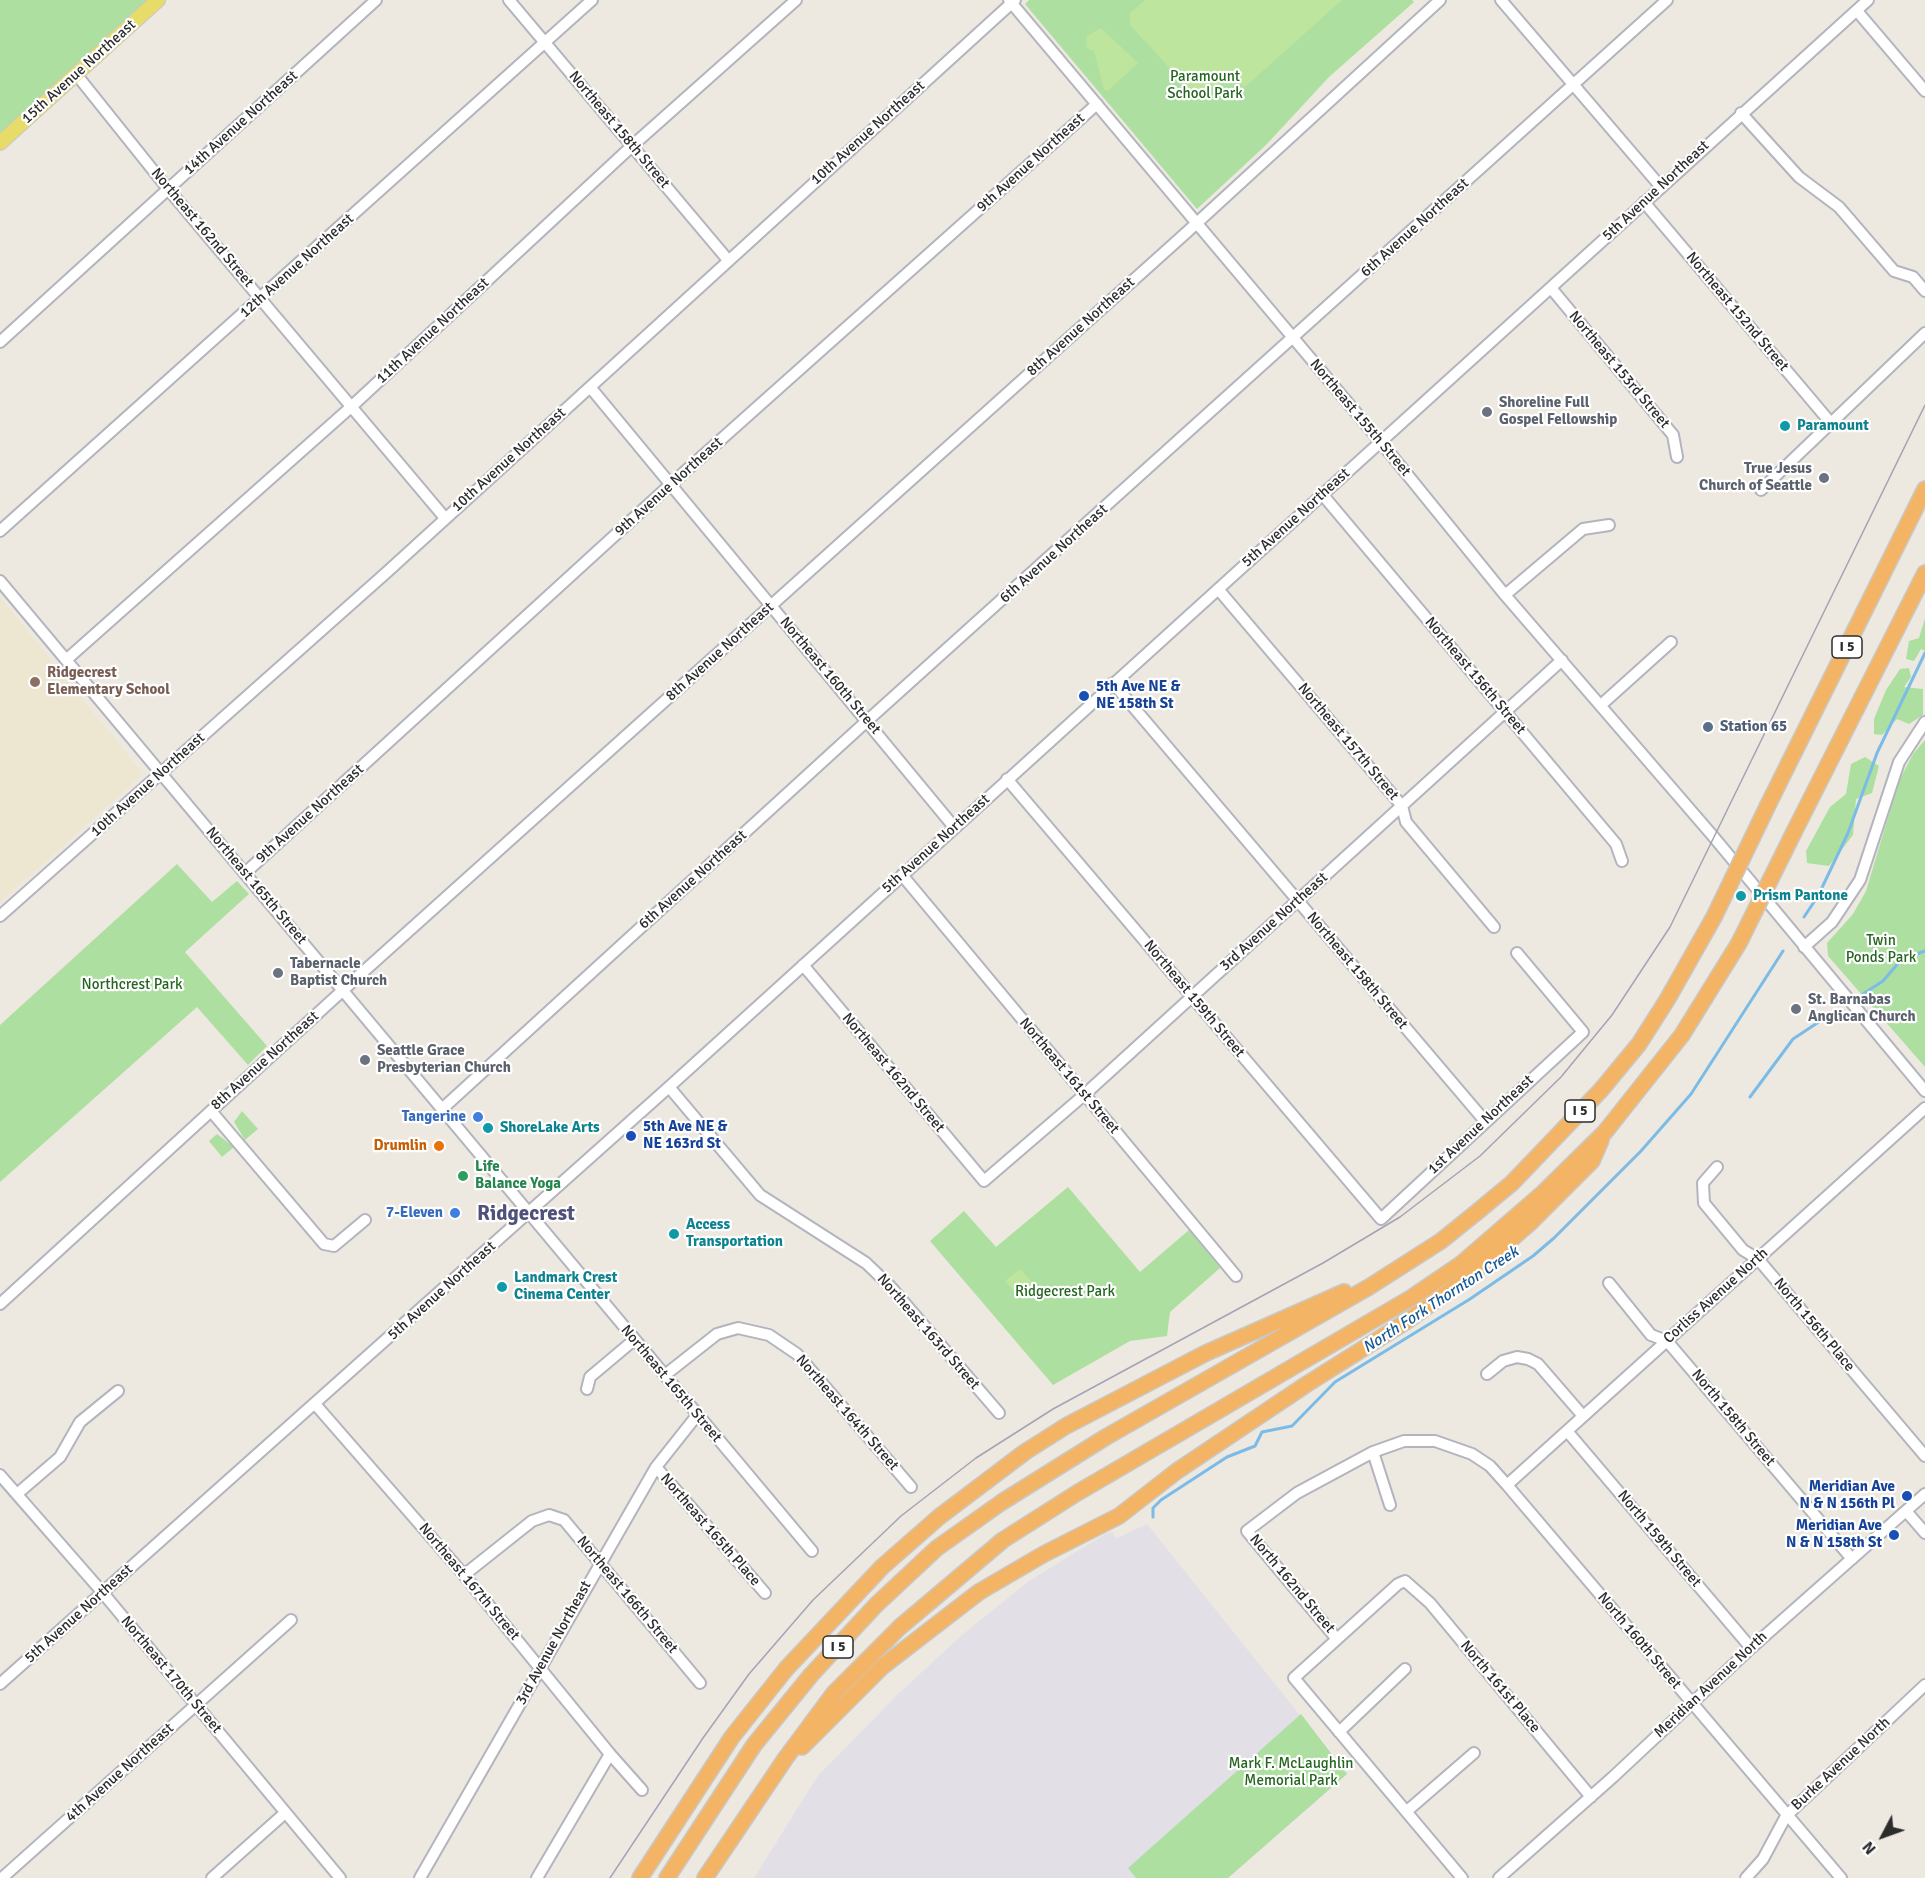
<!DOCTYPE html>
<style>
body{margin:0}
#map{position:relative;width:1925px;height:1878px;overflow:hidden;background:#ede9e0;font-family:Signika,sans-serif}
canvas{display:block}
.north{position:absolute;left:1853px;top:1806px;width:60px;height:60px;-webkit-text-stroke:4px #fff;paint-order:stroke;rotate:229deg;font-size:16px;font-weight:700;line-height:24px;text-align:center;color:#2c2c2c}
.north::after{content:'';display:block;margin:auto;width:21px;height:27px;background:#2c2c2c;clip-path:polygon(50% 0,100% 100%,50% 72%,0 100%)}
</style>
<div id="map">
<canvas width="1925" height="1878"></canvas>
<div class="north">N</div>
</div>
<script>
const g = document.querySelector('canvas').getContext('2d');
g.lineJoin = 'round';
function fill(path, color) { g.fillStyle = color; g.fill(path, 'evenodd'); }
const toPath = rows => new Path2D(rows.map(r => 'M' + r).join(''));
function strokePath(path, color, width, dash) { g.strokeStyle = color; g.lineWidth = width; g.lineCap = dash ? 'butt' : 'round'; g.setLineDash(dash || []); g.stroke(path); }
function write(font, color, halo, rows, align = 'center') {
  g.font = font + ' Signika,sans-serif'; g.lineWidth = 4.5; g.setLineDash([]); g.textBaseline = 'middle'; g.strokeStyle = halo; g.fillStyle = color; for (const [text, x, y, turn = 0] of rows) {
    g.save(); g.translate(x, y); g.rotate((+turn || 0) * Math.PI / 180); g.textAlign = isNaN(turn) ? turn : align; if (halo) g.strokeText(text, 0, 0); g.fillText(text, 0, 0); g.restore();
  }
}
fill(toPath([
 [1147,1524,1347,1774,1228,1878,754,1878,817,1777,895,1697,962,1635,1029,1581,1105,1534,1113,1532,1115,1539]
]), '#e2e0e6');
fill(toPath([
 [0,597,141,771,139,778,0,902]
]), '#ede7d1');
fill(toPath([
 [0,0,158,0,0,143],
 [1029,0,1412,0,1414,2,1329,77,1266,145,1197,209,1025,4],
 [1925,618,1925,651,1921,649,1914,661,1906,659,1909,641,1919,638],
 [1909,668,1911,677,1904,687,1923,689,1923,715,1909,724,1897,719,1882,735,1874,734,1874,719,1886,690,1900,669],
 [1925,740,1925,1067,1828,956,1827,943,1853,914,1866,891,1899,781,1913,754],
 [1865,757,1879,766,1872,793,1856,799,1853,835,1829,866,1807,863,1806,851,1830,807,1846,794,1851,764],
 [177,864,212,902,237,881,249,894,185,952,267,1046,248,1065,197,1007,0,1182,0,1025],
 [242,1111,258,1129,245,1140,234,1122],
 [217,1134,234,1147,222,1157,209,1141],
 [1068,1187,1140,1272,1189,1230,1220,1268,1170,1312,1167,1336,1130,1341,1053,1385,930,1241,964,1211,996,1247],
 [1301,1714,1347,1774,1228,1878,1136,1878,1128,1868]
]), '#addfa1');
fill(toPath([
 [1145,0,1342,0,1245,87,1239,83,1226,81,1203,92,1199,100,1130,25,1130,13],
 [1101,28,1138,63,1108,91,1104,90,1094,51,1087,48,1086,37],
 [1020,1269,1037,1288,1022,1300,1005,1281]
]), '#bde59d');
strokePath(toPath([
 [1804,917,1818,896,1848,833,1877,753,1925,653],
 [1863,994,1883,981,1901,960,1925,951],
 [1750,1097,1793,1039,1834,1012],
 [1153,1517,1153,1508,1161,1500,1227,1457,1255,1446,1262,1432,1292,1426,1335,1382,1470,1299,1533,1256,1554,1238,1641,1151,1691,1094,1783,951]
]), '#7bbbe7', 3);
const minor = toPath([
 [509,0,728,260],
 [1009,0,1380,441,1505,595,1712,835,1925,1091],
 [1501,0,1661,187],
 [1857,11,1925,91],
 [76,74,168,189,445,518],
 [1741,113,1799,177,1839,207,1894,271,1913,277,1925,291],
 [1644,202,1830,422],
 [1551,288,1673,435,1677,457],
 [0,342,376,0],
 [590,387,954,827],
 [1761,490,1925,333],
 [1322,494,1616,844,1622,861],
 [0,531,592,0],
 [0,581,812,1551],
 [1218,589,1402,806,1406,822,1494,927],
 [1505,595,1583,529,1609,525],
 [66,660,351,407,632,146,796,0],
 [1113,683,1484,1120],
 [1601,705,1671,642],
 [1007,779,1381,1219,1583,1032,1517,953],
 [245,873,670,485,1097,104],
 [902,875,1236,1276],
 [0,916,387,572,1015,0],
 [1804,947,1832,922,1860,880,1899,762,1925,722],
 [803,965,984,1181,1084,1095,1562,660],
 [669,1087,760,1195,866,1263,890,1286,999,1413],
 [442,1109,868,720,1667,0],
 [211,1111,324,1244,334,1246,365,1220],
 [1717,1167,1703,1183,1704,1203,1743,1250,1758,1259,1925,1456],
 [1609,1283,1651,1335,1667,1341,1852,1559],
 [0,1304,353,981,1187,232,1440,0],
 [1487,1374,1503,1361,1517,1357,1528,1359,1538,1364,1583,1416],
 [665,1375,717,1334,738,1328,769,1335,797,1354,911,1487],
 [587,1389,590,1377,634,1340],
 [315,1404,464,1575,610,1754,642,1790],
 [1567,1431,1751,1648],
 [1373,1452,1390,1505],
 [656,1467,765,1593],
 [0,1475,103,1593,340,1878],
 [1507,1485,1925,1108],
 [17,1494,60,1457,80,1422,118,1391],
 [1906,1511,1925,1533],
 [464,1575,532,1521,549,1515,564,1520,700,1683],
 [1336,1638,1247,1531,1297,1493,1373,1452,1404,1441,1435,1441,1472,1454,1490,1466,1507,1485,1841,1878],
 [0,1684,669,1087,1868,0],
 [1339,1732,1405,1669],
 [1407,1811,1474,1753],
 [2,1878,291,1620],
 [212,1878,285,1813],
 [420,1878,656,1467,698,1414],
 [537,1878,610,1754],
 [1462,1878,1294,1678,1398,1584,1405,1581,1430,1603,1591,1797],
 [1499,1878,1613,1777,1751,1648,1925,1494],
 [1746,1878,1763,1859,1786,1816,1925,1685]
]);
const major = toPath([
 [0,143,158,0]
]);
const highway = toPath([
 [1768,805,1925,489],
 [1794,832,1925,573],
 [802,1747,883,1666,979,1592,1044,1554,1119,1516,1177,1471,1307,1384,1407,1321,1467,1278,1531,1222,1592,1161,1601,1140],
 [640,1878,732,1737,786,1669,882,1567,939,1517,1025,1452,1066,1426,1206,1353,1344,1292],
 [667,1878,754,1745,811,1675,876,1605,937,1548,1002,1502,1106,1437,1369,1287,1441,1241,1477,1212,1512,1183,1601,1090,1639,1044,1667,1000,1714,917],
 [705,1878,785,1759,834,1693,900,1627,1003,1540,1077,1493,1411,1298,1461,1264,1543,1193,1605,1132,1682,1035,1739,943]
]);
strokePath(minor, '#b3b4be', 14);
strokePath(major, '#c8c8c8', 16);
strokePath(highway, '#c8c8c8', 18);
strokePath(minor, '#fff', 10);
strokePath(major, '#e7db6a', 14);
strokePath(highway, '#f3b565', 15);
strokePath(toPath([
 [610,1878,703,1738,749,1674,813,1600,901,1516,976,1458,1053,1409,1323,1263,1400,1217,1480,1156,1561,1077,1612,1015,1670,927,1925,405]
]), '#a3a3b5', 1.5);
const highwayBridge = toPath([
 [1714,917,1768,805],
 [1739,943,1794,832]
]);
strokePath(highwayBridge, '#c8c8c8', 18, []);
strokePath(highwayBridge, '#f3b565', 15);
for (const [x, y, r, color] of [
 [1487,412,6,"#6b7280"],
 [1785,426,6,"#0f9aa8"],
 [1824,478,6,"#6b7280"],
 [35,682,6,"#8d6e63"],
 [1084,696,6,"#1a4fb4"],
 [1708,727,6,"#5c6f8a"],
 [1741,896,6,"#0f9aa8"],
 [278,973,6,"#6b7280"],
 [1796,1009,6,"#6b7280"],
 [365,1060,6,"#6b7280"],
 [478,1117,6,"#3f7fe0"],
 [488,1128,6,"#0f9aa8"],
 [631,1136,6,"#1a4fb4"],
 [439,1146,6,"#e8710a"],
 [463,1176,6,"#2e9e5b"],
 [455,1213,6,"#3f7fe0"],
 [674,1234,6,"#0f9aa8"],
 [502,1287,6,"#0f9aa8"],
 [1907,1496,6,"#1a4fb4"],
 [1894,1535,6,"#1a4fb4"]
]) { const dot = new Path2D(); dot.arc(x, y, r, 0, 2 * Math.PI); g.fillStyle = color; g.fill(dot); strokePath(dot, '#fff', 2); }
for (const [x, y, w] of [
 [1847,647,30],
 [1580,1111,30],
 [838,1647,30]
]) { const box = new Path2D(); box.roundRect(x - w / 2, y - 11, w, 22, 4.5); g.fillStyle = '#fff'; g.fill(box); strokePath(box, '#2c2c2c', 1.5); }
write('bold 14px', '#2c2c2c', null, [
 ["I 5",1847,647],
 ["I 5",1580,1111],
 ["I 5",838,1647]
]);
write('15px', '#2c2c2c', '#fff', [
 ["15th Avenue Northeast",79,72,-42],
 ["14th Avenue Northeast",241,123,-42],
 ["Northeast 158th Street",619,130,50],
 ["10th Avenue Northeast",868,133,-42],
 ["9th Avenue Northeast",1031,163,-42],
 ["5th Avenue Northeast",1656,191,-43],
 ["Northeast 162nd Street",202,228,50],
 ["6th Avenue Northeast",1415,228,-42],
 ["12th Avenue Northeast",297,266,-42],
 ["Northeast 152nd Street",1737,312,50],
 ["8th Avenue Northeast",1081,327,-42],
 ["11th Avenue Northeast",433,331,-43],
 ["Northeast 153rd Street",1619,370,50],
 ["Northeast 155th Street",1360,418,50],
 ["10th Avenue Northeast",509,460,-42],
 ["9th Avenue Northeast",669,487,-42],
 ["5th Avenue Northeast",1296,518,-42],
 ["6th Avenue Northeast",1054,554,-42],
 ["8th Avenue Northeast",720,652,-42],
 ["Northeast 160th Street",830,676,50],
 ["Northeast 156th Street",1475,676,50],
 ["Northeast 157th Street",1348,742,50],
 ["10th Avenue Northeast",148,785,-42],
 ["9th Avenue Northeast",310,814,-42],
 ["5th Avenue Northeast",936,844,-42],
 ["6th Avenue Northeast",693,880,-42],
 ["Northeast 165th Street",256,886,50],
 ["3rd Avenue Northeast",1274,922,-42],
 ["Northeast 158th Street",1357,971,50],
 ["Northeast 159th Street",1194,999,50],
 ["8th Avenue Northeast",265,1061,-42],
 ["Northeast 162nd Street",893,1073,50],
 ["Northeast 161st Street",1069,1076,50],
 ["1st Avenue Northeast",1481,1125,-43],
 ["5th Avenue Northeast",442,1291,-42],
 ["Corliss Avenue North",1716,1296,-42],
 ["North 156th Place",1814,1325,50],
 ["Northeast 163rd Street",928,1332,49],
 ["Northeast 165th Street",671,1384,50],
 ["Northeast 164th Street",847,1413,49],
 ["North 158th Street",1733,1418,50],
 ["Northeast 165th Place",710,1530,49],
 ["North 159th Street",1659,1539,50],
 ["Northeast 167th Street",469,1582,50],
 ["North 162nd Street",1292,1584,50],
 ["Northeast 166th Street",627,1595,50],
 ["5th Avenue Northeast",79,1614,-42],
 ["North 160th Street",1639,1641,50],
 ["3rd Avenue Northeast",554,1643,-61],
 ["Northeast 170th Street",171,1675,50],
 ["Meridian Avenue North",1711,1685,-43],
 ["North 161st Place",1500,1687,50],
 ["Burke Avenue North",1841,1764,-43],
 ["4th Avenue Northeast",120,1773,-42]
]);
write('15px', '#256520', '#fff', [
 ["Paramount",1205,77],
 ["School Park",1205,94],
 ["Twin",1881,941],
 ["Ponds Park",1881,958],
 ["Northcrest Park",132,985],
 ["Ridgecrest Park",1065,1292],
 ["Mark F. McLaughlin",1291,1764],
 ["Memorial Park",1291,1781]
]);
write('bold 15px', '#5b616d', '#fff', [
 ["Shoreline Full",1499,403],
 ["Gospel Fellowship",1499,420],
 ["True Jesus",1812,469,"right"],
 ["Church of Seattle",1812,486,"right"],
 ["Tabernacle",290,964],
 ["Baptist Church",290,981],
 ["St. Barnabas",1808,1000],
 ["Anglican Church",1808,1017],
 ["Seattle Grace",377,1051],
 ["Presbyterian Church",377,1068]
], 'left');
write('bold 15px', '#0d838f', '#fff', [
 ["Paramount",1797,426],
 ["Prism Pantone",1753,896],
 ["ShoreLake Arts",500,1128],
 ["Access",686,1225],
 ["Transportation",686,1242],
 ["Landmark Crest",514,1278],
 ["Cinema Center",514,1295]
], 'left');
write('bold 15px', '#785e54', '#fff', [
 ["Ridgecrest",47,673],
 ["Elementary School",47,690]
], 'left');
write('bold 15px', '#164399', '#fff', [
 ["5th Ave NE &",1096,687],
 ["NE 158th St",1096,704],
 ["5th Ave NE &",643,1127],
 ["NE 163rd St",643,1144],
 ["Meridian Ave",1895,1487,"right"],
 ["N & N 156th Pl",1895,1504,"right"],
 ["Meridian Ave",1882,1526,"right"],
 ["N & N 158th St",1882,1543,"right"]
], 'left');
write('bold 15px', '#4e5e75', '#fff', [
 ["Station 65",1720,727]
], 'left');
write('bold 15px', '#366cbe', '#fff', [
 ["Tangerine",466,1117],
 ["7-Eleven",443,1213]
], 'right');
write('bold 15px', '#c56008', '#fff', [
 ["Drumlin",427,1146]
], 'right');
write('bold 15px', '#27864d', '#fff', [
 ["Life",475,1167],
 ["Balance Yoga",475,1184]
], 'left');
write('italic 16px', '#175995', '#fff', [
 ["North Fork Thornton Creek",1441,1300,-33]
]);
write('bold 21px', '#4f517a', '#fff', [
 ["Ridgecrest",526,1214]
]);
</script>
